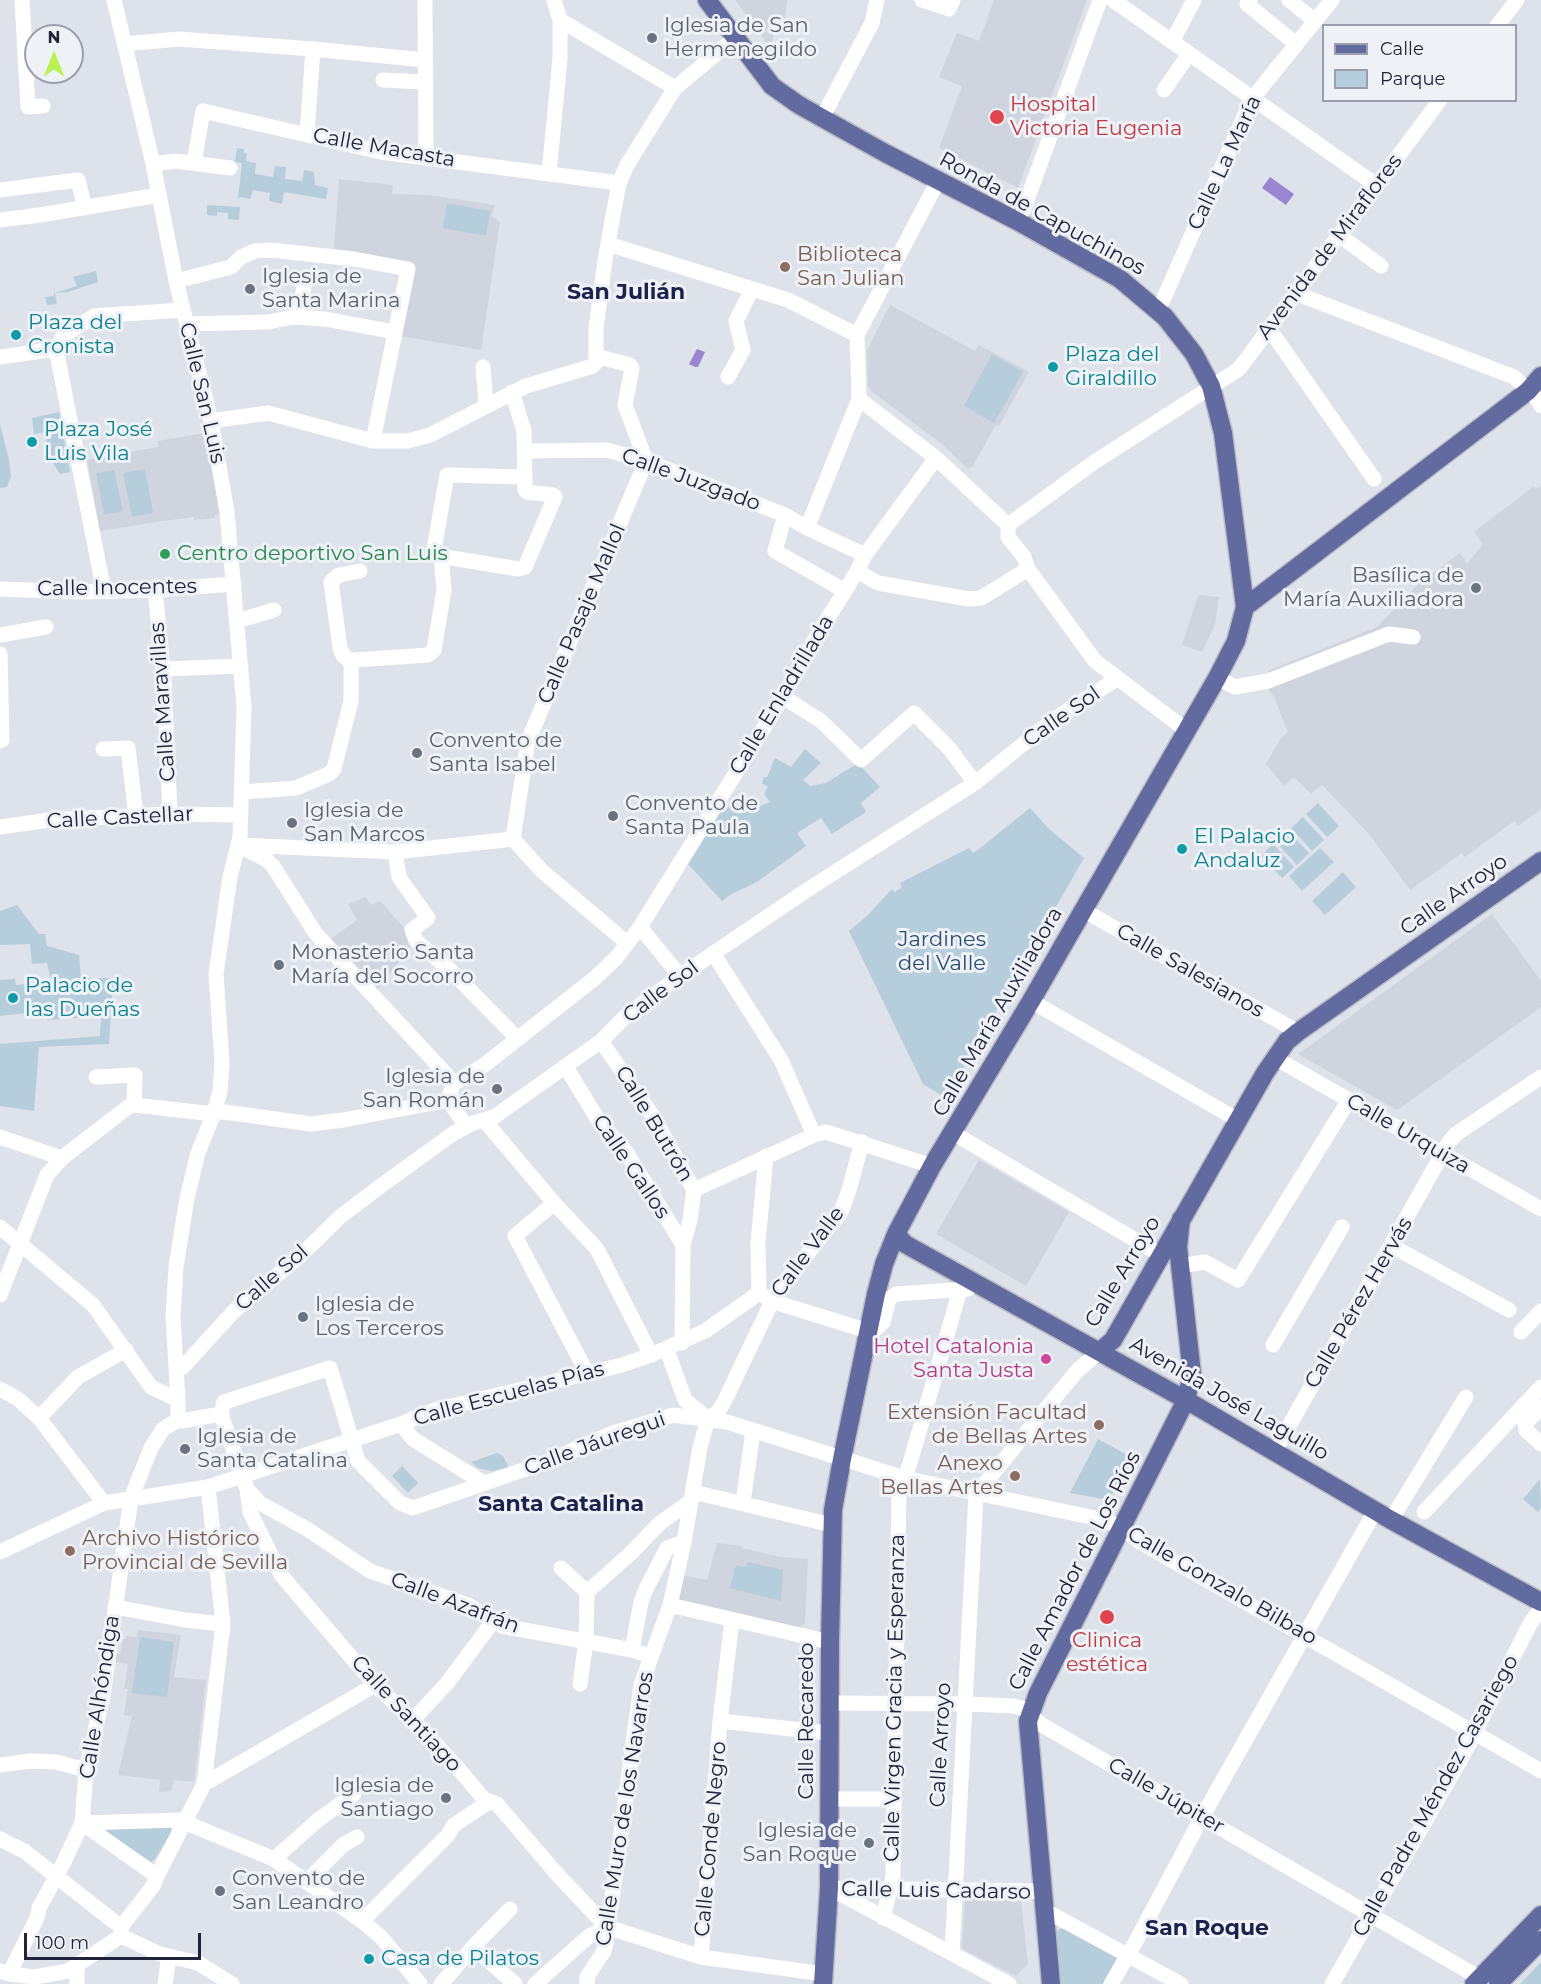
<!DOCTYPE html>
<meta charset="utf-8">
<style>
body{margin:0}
#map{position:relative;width:1541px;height:1984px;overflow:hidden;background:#dee2ea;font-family:Montserrat,sans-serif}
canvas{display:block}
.legend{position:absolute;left:1322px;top:24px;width:195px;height:78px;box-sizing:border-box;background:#eef2f7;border:2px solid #9c9fab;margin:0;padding:8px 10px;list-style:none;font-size:18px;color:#20233a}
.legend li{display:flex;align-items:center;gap:12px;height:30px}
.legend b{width:30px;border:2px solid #9c9fab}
.north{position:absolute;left:24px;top:24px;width:60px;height:60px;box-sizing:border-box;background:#eef2f7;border:2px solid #9c9fab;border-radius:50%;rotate:0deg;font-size:16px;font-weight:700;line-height:24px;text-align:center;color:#20233a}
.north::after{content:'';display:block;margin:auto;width:21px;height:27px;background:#b9f353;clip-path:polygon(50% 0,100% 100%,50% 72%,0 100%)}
.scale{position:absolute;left:24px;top:1933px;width:177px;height:27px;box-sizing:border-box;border:3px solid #20233a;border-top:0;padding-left:8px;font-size:18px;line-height:21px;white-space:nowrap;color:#20233a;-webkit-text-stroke:4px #eef2f7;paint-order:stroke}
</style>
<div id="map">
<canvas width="1541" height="1984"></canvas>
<ul class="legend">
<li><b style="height:8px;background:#626ba0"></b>Calle</li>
<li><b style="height:16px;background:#b6cddc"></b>Parque</li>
</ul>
<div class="north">N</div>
<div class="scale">100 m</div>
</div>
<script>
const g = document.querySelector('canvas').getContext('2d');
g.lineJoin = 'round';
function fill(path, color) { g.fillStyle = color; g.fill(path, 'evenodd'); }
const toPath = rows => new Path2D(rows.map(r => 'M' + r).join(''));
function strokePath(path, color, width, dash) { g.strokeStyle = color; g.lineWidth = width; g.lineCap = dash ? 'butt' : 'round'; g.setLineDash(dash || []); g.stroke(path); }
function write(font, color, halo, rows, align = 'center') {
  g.font = font + ' Montserrat,sans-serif'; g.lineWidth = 6; g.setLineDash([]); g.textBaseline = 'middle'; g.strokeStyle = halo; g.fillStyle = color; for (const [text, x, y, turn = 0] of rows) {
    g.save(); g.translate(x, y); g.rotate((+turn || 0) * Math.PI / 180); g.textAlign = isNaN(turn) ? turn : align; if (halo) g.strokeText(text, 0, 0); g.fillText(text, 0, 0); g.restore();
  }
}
fill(toPath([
 [735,0,787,0,785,19,778,24,770,47],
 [994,0,1087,0,1018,188,939,148,962,86,939,77,957,33,979,41],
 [339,179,393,185,392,194,428,195,495,205,491,216,500,222,481,350,400,336,415,265,334,250],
 [890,305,975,351,979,345,1029,372,999,426,996,425,972,467,967,468,943,445,871,391,868,386,867,351],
 [204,433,221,514,215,515,215,518,194,520,194,517,156,522,100,531,87,460,158,447,158,441],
 [1534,486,1536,489,1541,486,1541,809,1518,826,1514,821,1465,857,1462,853,1410,890,1369,834,1322,785,1311,794,1294,777,1284,786,1266,764,1281,738,1288,732,1274,697,1269,690,1268,671,1377,627,1417,585,1460,553,1467,564,1483,544,1474,532],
 [1198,595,1219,597,1215,625,1202,652,1182,645],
 [366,897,371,905,380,901,416,941,377,990,331,939,357,920,348,904],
 [1492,914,1541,981,1541,1007,1397,1110,1298,1054],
 [979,1160,1069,1212,1026,1286,936,1234],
 [717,1543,741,1546,742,1548,781,1557,808,1559,805,1623,796,1630,676,1602,683,1575,707,1580],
 [138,1630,181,1635,174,1677,206,1680,194,1782,174,1780,171,1791,159,1792,160,1780,118,1775,132,1716,124,1715,128,1689,124,1689,128,1664,113,1661,113,1654,120,1654,123,1639,126,1639,126,1636,137,1637],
 [965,1898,1021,1901,1028,1964,1016,1976,962,1949]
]), '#cfd4de');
fill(toPath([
 [237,148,244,149,244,153,247,154,246,161,256,163,255,174,273,177,275,166,286,167,285,179,302,181,304,170,314,172,315,185,328,188,326,199,284,192,282,204,269,201,270,193,253,190,250,199,240,197,238,199,242,163,235,162],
 [447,203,490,211,486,236,443,228],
 [207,205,240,207,239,220,228,219,228,213,217,212,217,216,207,215],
 [96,271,98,282,68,292,55,293,57,304,47,305,45,297,54,296,54,293,77,286,73,277],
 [992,354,1023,372,994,423,964,406],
 [59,412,70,472,60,474,50,459,46,439,52,437,51,431,34,434,32,418],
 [0,425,9,459,11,476,7,487,0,488],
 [145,469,153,513,132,517,123,473],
 [114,470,123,511,104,515,96,473],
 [805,749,821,763,803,780,810,786,826,783,858,763,880,787,861,803,866,812,832,834,821,818,797,833,806,846,757,882,730,895,722,901,687,863,722,803,739,814,770,802,764,794,768,787,762,783,764,777,767,777,775,758,791,767],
 [1318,803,1339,826,1327,837,1306,814],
 [1030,808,1049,829,1084,858,946,1098,923,1084,849,931,868,915,892,889,895,892,902,887,900,883,969,848,973,853,979,849],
 [1303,817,1324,840,1312,851,1291,828],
 [1288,831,1309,853,1297,865,1276,842],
 [1273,844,1294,867,1282,878,1261,856],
 [1320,848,1334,862,1302,891,1289,876],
 [1343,872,1356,887,1325,915,1312,901],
 [17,905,39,934,45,934,47,946,79,955,81,978,116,978,112,995,109,1044,39,1047,34,1111,0,1106,0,1044,100,1036,101,1016,47,1020,46,1011,0,1016,0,980,15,979,16,985,51,981,47,963,32,964,30,944,0,945,0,911],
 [1098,1439,1133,1458,1109,1500,1070,1493],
 [497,1453,503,1456,508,1466,507,1468,491,1471,478,1468,471,1462],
 [402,1466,418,1483,408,1493,392,1476],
 [1540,1479,1541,1508,1538,1512,1523,1499],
 [748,1562,783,1570,781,1601,730,1588,736,1565,746,1567],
 [140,1637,174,1642,167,1697,132,1693],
 [171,1826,171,1833,155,1859,151,1862,106,1832,106,1829],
 [1064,1926,1118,1956,1103,1984,1055,1984,1051,1936],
 [1541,1962,1541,1984,1520,1984]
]), '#b6cddc');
fill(toPath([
 [1270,177,1294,194,1286,205,1262,188],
 [697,349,705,352,698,367,695,367,689,364]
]), '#9985d0');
const major = toPath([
 [707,0,772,86,799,105,885,153,1019,222,1120,279,1165,317,1194,354,1211,386,1223,433,1245,607,1236,641,1217,678,1031,1001,932,1166,896,1234,884,1264,876,1294,842,1459,833,1510,830,1642,829,1888,823,1984],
 [1245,607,1528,391,1541,376],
 [896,1234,905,1244,1186,1400,1391,1520,1541,1602],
 [1100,1351,1113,1340,1265,1073,1287,1041,1298,1032,1541,861],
 [1051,1984,1028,1721,1038,1693,1186,1400,1192,1374,1178,1247,1181,1219],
 [1474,1984,1541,1915],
 [1498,1984,1541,1940]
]);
strokePath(major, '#bcbdc4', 21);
strokePath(toPath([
 [22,0,28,107,43,106],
 [114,0,153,164,176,281,211,421,227,512,244,707,240,837,230,877,216,974,222,1063,220,1091,214,1113,198,1153,187,1198,176,1267,173,1317,178,1400,178,1420],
 [425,0,426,158],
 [922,0,949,9,953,0],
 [1113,0,1376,185],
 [1250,0,1247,4,1296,44],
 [1289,0,1315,21],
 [560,20,675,88],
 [1497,26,1517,0],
 [1172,42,1194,0],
 [125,44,179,39,313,49,425,60],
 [383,80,425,82],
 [1164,90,1189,54],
 [822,118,872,23,877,0],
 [307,134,313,49],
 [194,163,203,111,381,152,619,183],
 [153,164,176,161,230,168],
 [549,174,560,58,560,20,554,0],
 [938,181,857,335,859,399,936,458,1008,525,1008,537,1024,557,1028,569],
 [0,190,78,180,85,208],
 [1023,211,1100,0],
 [0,220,40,215,159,195],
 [1339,235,1381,266],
 [608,244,788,300,857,335],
 [176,281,231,267,241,257,255,251,270,250,354,259,408,269,373,441],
 [1295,293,1514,377,1538,400,1541,406],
 [1159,309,1252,99,1332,0],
 [293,317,301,304,305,280],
 [187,324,268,322,293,317,325,319,395,332],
 [1275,337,1374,479],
 [56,349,104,591],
 [56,349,63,336,94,316,183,310],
 [0,357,56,349],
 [483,367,486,405],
 [728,377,743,350,736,321,752,289],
 [512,392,524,431,525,490,527,492,553,495,555,497,525,567,519,569,433,555,447,475,525,477],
 [211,421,268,413,373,441,408,441,430,435,526,386,593,366,596,362,596,328,605,260,619,183,627,165,675,88,735,38],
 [525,451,607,450,646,461,785,515],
 [1008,525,1093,463,1239,369,1440,100],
 [807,528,859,399],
 [865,555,936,458],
 [857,571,878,583,969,599,981,598,1028,569,1095,661,1186,730],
 [0,589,81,592,155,590,234,584],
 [155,590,164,677,170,814],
 [237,621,274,610],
 [0,635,46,627],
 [0,654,2,740,0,741],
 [351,662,343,655,340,648,331,582,339,575,360,571],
 [163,669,241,666],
 [1217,678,1235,687,1268,681,1389,634,1413,637],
 [783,697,821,721,861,760,914,713,949,748,975,783],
 [103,749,128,748,136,816],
 [242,792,296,788,329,774,334,769,351,701,351,662,354,660,428,655,434,650,444,590,441,556],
 [0,827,49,820,170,814,241,815],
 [513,839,528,741,646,461,625,405,632,369,630,365,596,356],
 [238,845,395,852,513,839,542,871,627,943],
 [243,848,267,860,273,866,316,934,446,1074,453,1084],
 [395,852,399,877,428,918,412,930,416,941,451,971,518,1039],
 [1083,910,1298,1032],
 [640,927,680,976],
 [713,953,781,1060,814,1135],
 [1031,1001,1238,1120],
 [601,1041,652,1115,694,1190,690,1220,683,1245],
 [1275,1058,1541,1209],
 [566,1067,600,1123,625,1150,683,1245,682,1343],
 [96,1077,135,1075,134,1105],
 [453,1084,483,1066,595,978,616,958,640,927,783,697,817,635,845,591,857,571,865,555,807,528,785,515,775,551,845,591],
 [448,1100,466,1126],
 [484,1120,554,1203,597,1249,651,1355],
 [953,1133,1161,1255],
 [0,1137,62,1158],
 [694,1190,814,1135,826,1132,932,1166],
 [554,1203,515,1236,587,1373],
 [0,1227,93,1305,151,1387,178,1400],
 [1392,1246,1509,1310],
 [1179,1266,1205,1262,1238,1280,1349,1100],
 [759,1293,758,1243,766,1156],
 [0,1295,47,1175,62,1158,128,1107,134,1105,205,1113,225,1112,311,1124,343,1120,448,1100,453,1084],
 [764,1296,771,1301,868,1331,876,1329,883,1322,889,1299,896,1294,968,1289],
 [1521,1332,1541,1311],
 [1273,1345,1342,1227],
 [667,1350,685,1400,706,1417],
 [177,1370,183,1367,234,1311,301,1255,341,1216,382,1185,454,1133,473,1123,494,1117,601,1041,628,1014,680,976,807,890,975,783,1053,720,1118,678],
 [0,1389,18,1399,39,1418,104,1503],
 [1541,1407,1525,1424,1526,1430,1541,1444],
 [39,1418,78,1377,126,1350],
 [708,1419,718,1412,725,1400,776,1293,841,1212,849,1190,862,1142],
 [178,1420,181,1421,221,1414],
 [401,1424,413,1439,484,1483],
 [1275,1451,1449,1142,1456,1134,1541,1077],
 [247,1489,260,1503,307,1529,370,1571,468,1605,502,1626,632,1650,650,1656],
 [693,1492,832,1525],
 [743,1502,753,1431],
 [1424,1512,1541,1387],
 [1391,1520,1466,1397],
 [0,1552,104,1503,208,1487,401,1424,432,1411,622,1365,651,1355,705,1331,759,1293],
 [561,1568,587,1592,586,1641,580,1684],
 [587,1592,630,1554,660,1523,691,1501],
 [670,1605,830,1642],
 [115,1607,185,1620,223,1624],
 [632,1650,641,1602,646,1589,667,1548,684,1542],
 [829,1703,967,1704,1014,1706,1022,1708,1042,1725,1480,1978],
 [413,1720,448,1682,494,1620],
 [720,1721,829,1733],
 [0,1765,31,1761,56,1762,86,1770],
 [204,1784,375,1685],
 [829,1799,895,1799],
 [82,1823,157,1876,204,1784,223,1624,208,1487],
 [82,1823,179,1820,274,1859,362,1921,381,1937,420,1984],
 [0,1839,24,1851,121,1927],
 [274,1859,318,1820,354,1794],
 [307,1881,343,1845,357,1837],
 [829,1888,1033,1891,1042,1894],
 [829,1888,1009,1984],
 [1044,1910,1181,1984],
 [883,1918,893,1876,899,1493,910,1463,960,1290],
 [362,1921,447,1836,454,1825,489,1802],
 [121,1936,160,1954,198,1963,232,1984],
 [121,1936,121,1927,153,1886,157,1876],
 [473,1947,515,1984],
 [952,1953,976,1494,1077,1371,1100,1351],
 [701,1957,720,1721,732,1620],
 [0,1971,9,1974,35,1977,68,1971,121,1936],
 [9,1974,37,1918,39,1908,63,1864,82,1823,86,1770,103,1696,131,1498,151,1448,163,1429,178,1420],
 [824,1974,701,1957,607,1927,556,1873,497,1804,484,1799,457,1767,413,1720,375,1685,281,1575,250,1512,247,1489,221,1414,224,1402,330,1368,358,1461,400,1503,413,1508,546,1462,613,1433,673,1415,727,1422,904,1478,1105,1520,1121,1528,1140,1542,1541,1771],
 [77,1984,77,1966],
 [165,1984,169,1956],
 [441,1984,473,1947,510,1909],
 [535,1984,589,1936,607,1927],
 [587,1984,587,1977,604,1951,606,1943,641,1685,670,1605,684,1542,700,1447,708,1419],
 [1111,1984,1135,1943,1202,1817,1375,1511],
 [1332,1984,1463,1755,1531,1622,1541,1609]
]), '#fff', 15);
strokePath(major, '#626ba0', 18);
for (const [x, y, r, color] of [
 [652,38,6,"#6b7280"],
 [997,117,8,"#e0444e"],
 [785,267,6,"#8d6e63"],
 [250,289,6,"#6b7280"],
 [16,335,6,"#0f9aa8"],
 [1053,367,6,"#0f9aa8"],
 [32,442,6,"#0f9aa8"],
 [165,554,6,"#2e9e5b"],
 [1476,588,6,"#6b7280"],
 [417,753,6,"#6b7280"],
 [613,816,6,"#6b7280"],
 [292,823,6,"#6b7280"],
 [1182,849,6,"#0f9aa8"],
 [279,965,6,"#6b7280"],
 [13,998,6,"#0f9aa8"],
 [497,1089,6,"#6b7280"],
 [303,1317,6,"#6b7280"],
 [1046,1359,6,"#d1479c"],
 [1099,1425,6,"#8d6e63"],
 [185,1449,6,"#6b7280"],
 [1015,1476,6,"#8d6e63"],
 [70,1551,6,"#8d6e63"],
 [1107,1617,8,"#e0444e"],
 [446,1798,6,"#6b7280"],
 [869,1843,6,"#6b7280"],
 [220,1891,6,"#6b7280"],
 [369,1959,6,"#0f9aa8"]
]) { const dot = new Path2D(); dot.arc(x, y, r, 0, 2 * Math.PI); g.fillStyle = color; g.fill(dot); strokePath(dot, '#eef2f7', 2); }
write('21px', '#5b616d', '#eef2f7', [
 ["Iglesia de San",664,26],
 ["Hermenegildo",664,50],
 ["Iglesia de",262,277],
 ["Santa Marina",262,301],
 ["Basílica de",1464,576,"right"],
 ["María Auxiliadora",1464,600,"right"],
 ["Convento de",429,741],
 ["Santa Isabel",429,765],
 ["Convento de",625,804],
 ["Santa Paula",625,828],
 ["Iglesia de",304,811],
 ["San Marcos",304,835],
 ["Monasterio Santa",291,953],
 ["María del Socorro",291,977],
 ["Iglesia de",485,1077,"right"],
 ["San Román",485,1101,"right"],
 ["Iglesia de",315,1305],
 ["Los Terceros",315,1329],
 ["Iglesia de",197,1437],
 ["Santa Catalina",197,1461],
 ["Iglesia de",434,1786,"right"],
 ["Santiago",434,1810,"right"],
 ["Iglesia de",857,1831,"right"],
 ["San Roque",857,1855,"right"],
 ["Convento de",232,1879],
 ["San Leandro",232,1903]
], 'left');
write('21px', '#be3a42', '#eef2f7', [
 ["Hospital",1010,105],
 ["Victoria Eugenia",1010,129],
 ["Clinica",1107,1641,"center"],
 ["estética",1107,1665,"center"]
], 'left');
write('21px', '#20233a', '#eef2f7', [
 ["Calle Macasta",384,148,10],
 ["Calle La María",1225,163,-65],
 ["Ronda de Capuchinos",1042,214,29],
 ["Avenida de Miraflores",1330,247,-53],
 ["Calle San Luis",202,393,77],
 ["Calle Juzgado",691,480,20],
 ["Calle Inocentes",117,588,-1],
 ["Calle Pasaje Mallol",582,614,-67],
 ["Calle Enladrillada",782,695,-59],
 ["Calle Maravillas",163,702,-94],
 ["Calle Sol",1062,717,-35],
 ["Calle Castellar",120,818,-3],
 ["Calle Arroyo",1454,895,-35],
 ["Calle Salesianos",1190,971,30],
 ["Calle Sol",661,992,-37],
 ["Calle María Auxiliadora",998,1012,-60],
 ["Calle Butrón",654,1124,59],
 ["Calle Urquiza",1408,1134,30],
 ["Calle Gallos",631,1167,56],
 ["Calle Valle",808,1252,-53],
 ["Calle Arroyo",1123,1272,-59],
 ["Calle Sol",272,1278,-41],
 ["Calle Pérez Hervás",1359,1303,-60],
 ["Calle Escuelas Pías",509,1394,-15],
 ["Avenida José Laguillo",1229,1399,30],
 ["Calle Jáuregui",595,1444,-20],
 ["Calle Amador de Los Ríos",1075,1571,-63],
 ["Calle Gonzalo Bilbao",1222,1586,30],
 ["Calle Azafrán",455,1603,21],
 ["Calle Alhóndiga",100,1697,-81],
 ["Calle Virgen Gracia y Esperanza",895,1698,-89],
 ["Calle Santiago",406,1714,47],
 ["Calle Recaredo",807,1721,-90],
 ["Calle Arroyo",941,1745,-87],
 ["Calle Júpiter",1166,1796,30],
 ["Calle Padre Méndez Casariego",1436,1796,-61],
 ["Calle Muro de los Navarros",625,1809,-81],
 ["Calle Conde Negro",711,1839,-85],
 ["Calle Luis Cadarso",936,1891,1]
]);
write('21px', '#785e54', '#eef2f7', [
 ["Biblioteca",797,255],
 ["San Julian",797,279],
 ["Extensión Facultad",1087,1413,"right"],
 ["de Bellas Artes",1087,1437,"right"],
 ["Anexo",1003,1464,"right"],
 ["Bellas Artes",1003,1488,"right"],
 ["Archivo Histórico",82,1539],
 ["Provincial de Sevilla",82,1563]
], 'left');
write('21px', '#0d838f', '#eef2f7', [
 ["Plaza del",28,323],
 ["Cronista",28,347],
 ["Plaza del",1065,355],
 ["Giraldillo",1065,379],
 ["Plaza José",44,430],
 ["Luis Vila",44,454],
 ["El Palacio",1194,837],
 ["Andaluz",1194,861],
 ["Palacio de",25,986],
 ["las Dueñas",25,1010],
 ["Casa de Pilatos",381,1959]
], 'left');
write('21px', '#27864d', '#eef2f7', [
 ["Centro deportivo San Luis",177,554]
], 'left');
write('21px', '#2a4d70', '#eef2f7', [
 ["Jardines",942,940],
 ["del Valle",942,964]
]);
write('21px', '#b23c85', '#eef2f7', [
 ["Hotel Catalonia",1034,1347],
 ["Santa Justa",1034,1371]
], 'right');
write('bold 22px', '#1c224b', '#eef2f7', [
 ["San Julián",626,293],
 ["Santa Catalina",561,1505],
 ["San Roque",1207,1929]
]);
</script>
